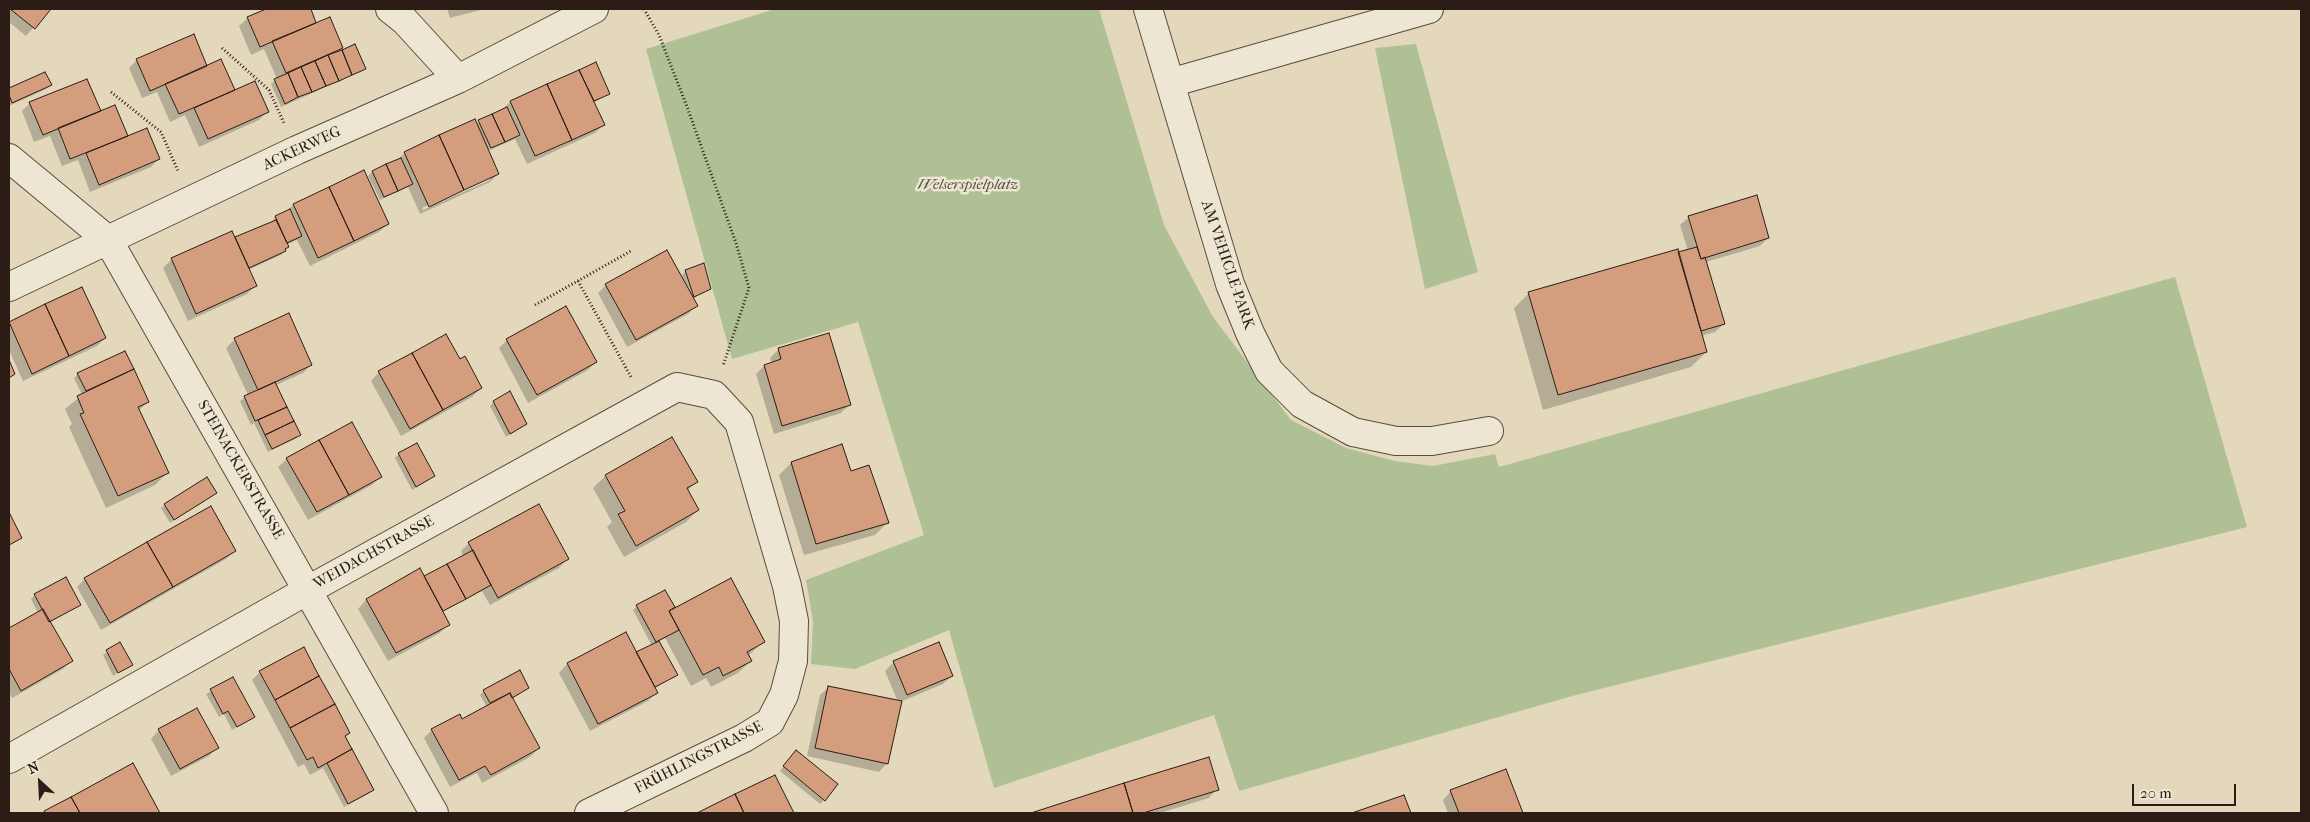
<!DOCTYPE html>
<meta charset="utf-8">
<style>
body{margin:0}
#map{position:relative;width:2310px;height:822px;overflow:hidden;background:#e3d8bc;font-family:"IM FELL French Canon",serif}
canvas{display:block}
.frame{position:absolute;inset:0;border:10px solid #2b1d15;pointer-events:none}
.north{position:absolute;left:15px;top:757px;width:50px;height:50px;-webkit-text-stroke:4px #ede6d3;paint-order:stroke;rotate:335deg;font-size:14px;font-weight:700;line-height:20px;text-align:center;color:#2b1d15}
.north::after{content:'';display:block;margin:auto;width:18px;height:22px;background:#2b1d15;clip-path:polygon(50% 0,100% 100%,50% 72%,0 100%)}
.scale{position:absolute;left:2132px;top:784px;width:104px;height:22px;box-sizing:border-box;border:2px solid #2b1d15;border-top:0;padding-left:6px;font-size:15px;line-height:18px;white-space:nowrap;color:#2b1d15;-webkit-text-stroke:4px #ede6d3;paint-order:stroke}
</style>
<div id="map">
<canvas width="2310" height="822"></canvas>
<div class="frame"></div>
<div class="north">N</div>
<div class="scale">20 m</div>
</div>
<script>
const g = document.querySelector('canvas').getContext('2d');
g.lineJoin = 'round';
function fill(path, color) { g.fillStyle = color; g.fill(path, 'evenodd'); }
const toPath = rows => new Path2D(rows.map(r => 'M' + r).join(''));
function strokePath(path, color, width, dash) { g.strokeStyle = color; g.lineWidth = width; g.lineCap = dash ? 'butt' : 'round'; g.setLineDash(dash || []); g.stroke(path); }
function write(font, color, halo, rows, align = 'center') {
  g.font = font + ' "IM FELL French Canon",serif'; g.lineWidth = 5; g.setLineDash([]); g.textBaseline = 'middle'; g.strokeStyle = halo; g.fillStyle = color; for (const [text, x, y, turn = 0] of rows) {
    g.save(); g.translate(x, y); g.rotate((+turn || 0) * Math.PI / 180); g.textAlign = isNaN(turn) ? turn : align; if (halo) g.strokeText(text, 0, 0); g.fillText(text, 0, 0); g.restore();
  }
}
fill(toPath([
 [775,9,1099,9,1164,225,1213,317,1291,420,1346,448,1395,461,1433,466,1495,454,1499,467,2175,277,2247,527,1576,695,1239,791,1214,715,994,788,949,630,855,669,811,664,813,621,806,580,924,535,858,322,732,359,646,49],
 [1416,44,1478,272,1425,289,1375,48]
]), '#afc094');
fill(toPath([
 [9,9,50,9,26,36,9,22],
 [269,9,309,9,316,24,342,47,336,54,364,68,360,72,281,107,271,84,277,79,264,49,251,55,239,26,248,18],
 [447,9,484,9,450,18],
 [137,60,207,67,234,92,267,112,259,120,199,147,185,115,170,122,157,92,142,98,129,68],
 [595,64,609,94,593,103,603,125,595,133,527,164,515,139,488,151,498,174,490,182,420,214,408,187,380,200,368,176,372,172,396,161,405,153,476,124,502,110,510,102],
 [490,177,490,180,423,210,422,208],
 [45,74,50,85,46,89,9,106,9,89],
 [30,103,100,113,127,138,159,159,151,167,90,192,78,160,62,166,50,136,34,142,22,111],
 [363,172,388,224,379,232,310,266,297,240,286,245,287,247,281,255,248,270,255,286,247,294,188,321,163,268,172,259,231,232,234,239,272,222,275,217,286,212,293,205],
 [1689,217,1768,238,1760,246,1706,262,1724,324,1715,332,1701,336,1706,352,1691,367,1543,410,1514,308,1529,293,1688,251,1680,225],
 [686,271,710,289,692,299,696,306,688,314,627,347,598,293,606,285,684,281,682,275],
 [82,289,105,338,97,346,23,381,9,350,9,323],
 [235,339,311,365,303,373,276,385,299,435,295,439,268,452,254,423,251,425,240,401,248,395,226,348],
 [507,340,596,362,588,370,528,403,499,348],
 [779,349,849,405,841,413,774,434,756,374,764,366,772,363,770,358],
 [125,352,148,402,138,411,167,473,155,485,106,508,69,427,72,424,65,409,82,395,74,378,78,374],
 [460,361,481,388,472,397,401,436,371,381,379,372],
 [494,402,526,424,506,437,490,406],
 [399,454,434,476,412,490,395,458],
 [287,459,380,477,372,485,308,520,278,467],
 [791,463,887,523,875,535,804,555,779,475],
 [605,476,696,482,687,491,698,510,686,522,624,557,607,527,612,522,593,488],
 [215,493,170,523,161,508,165,505],
 [9,515,21,538,9,546],
 [469,543,567,559,559,568,490,605,482,591,442,612,448,624,440,633,388,661,358,609,366,600,419,570,424,578,463,556,461,551],
 [234,551,226,559,101,630,77,587,85,579],
 [35,595,80,605,49,623,71,661,63,669,12,698,9,692,9,630,38,613,31,599],
 [637,606,673,607,669,611,763,642,748,656,751,661,738,673,711,687,706,678,691,686,665,638,658,642,676,675,654,689,656,693,648,701,590,731,559,673,567,664,626,634,636,654,652,646,633,610],
 [120,644,131,664,113,676,103,655],
 [894,662,952,676,943,684,900,702,887,763,879,772,807,756,820,695,829,687,898,702,885,671],
 [260,672,348,733,344,737,372,790,368,794,344,807,323,768,310,775,304,764,298,767,252,680],
 [233,679,254,717,232,730,224,714,219,717,206,694],
 [528,688,512,699,539,748,530,757,482,783,477,773,450,787,424,738,432,730,462,721,487,707,480,695,484,691],
 [159,730,217,748,209,756,171,776,151,739],
 [792,756,824,800,820,804,780,771],
 [1208,759,1217,789,1209,798,1160,813,1036,813],
 [132,765,159,813,44,813,45,812],
 [1505,770,1522,813,1448,813,1443,800,1451,791],
 [775,777,793,813,700,813],
 [1404,796,1410,813,1356,813]
]), '#0003');
const building = toPath([
 [10,9,51,9,35,29,10,9],
 [266,9,311,9,316,23,260,47,247,17,266,9],
 [330,17,343,48,286,73,272,41,330,17],
 [194,34,207,66,150,91,136,59,194,34],
 [355,44,366,69,352,75,342,50,355,44],
 [342,50,352,75,339,81,328,55,342,50],
 [328,55,339,81,326,86,315,61,328,55],
 [221,59,235,90,179,114,165,84,221,59],
 [315,61,326,86,312,92,301,67,315,61],
 [596,62,610,94,594,101,579,70,596,62],
 [301,67,312,92,298,97,288,73,301,67],
 [579,70,605,125,572,140,547,84,579,70],
 [45,72,52,85,12,103,9,95,9,88,45,72],
 [288,73,298,97,285,104,274,79,288,73],
 [87,79,101,111,43,135,29,102,87,79],
 [255,81,269,112,208,139,194,108,255,81],
 [547,84,572,140,535,156,510,101,547,84],
 [115,105,128,136,70,159,58,128,115,105],
 [507,107,520,135,505,142,492,114,507,107],
 [492,114,505,142,491,148,478,120,492,114],
 [475,119,499,174,464,190,439,135,475,119],
 [147,128,160,159,99,185,86,153,147,128],
 [439,135,464,190,429,207,404,152,439,135],
 [401,158,413,184,398,191,386,164,401,158],
 [386,164,398,191,384,197,372,171,386,164],
 [364,170,389,224,354,241,329,187,364,170],
 [329,187,354,241,318,258,293,204,329,187],
 [1757,195,1769,238,1701,259,1688,216,1757,195],
 [290,209,302,236,287,243,275,216,290,209],
 [276,220,289,247,285,249,286,251,249,268,235,237,276,220],
 [232,231,257,286,196,314,171,258,232,231],
 [1697,247,1701,259,1705,257,1725,324,1701,331,1678,252,1697,247],
 [1678,249,1707,352,1558,395,1528,292,1678,249],
 [667,250,698,306,636,340,605,284,667,250],
 [704,263,711,289,694,297,685,270,704,263],
 [82,287,106,338,69,356,45,304,82,287],
 [45,304,69,356,32,374,9,322,45,304],
 [566,306,597,362,537,395,506,339,566,306],
 [289,313,312,365,258,390,234,338,289,313],
 [829,333,851,405,782,426,764,365,781,359,778,348,829,333],
 [446,334,460,359,465,356,482,388,443,410,412,353,446,334],
 [125,351,134,369,86,391,77,373,125,351],
 [412,353,443,410,410,429,378,371,412,353],
 [9,360,15,374,9,378,9,360],
 [134,369,149,402,138,407,169,473,118,496,80,414,84,413,77,396,134,369],
 [275,382,287,407,255,421,244,396,275,382],
 [510,391,527,424,510,434,493,401,510,391],
 [287,407,294,421,265,435,258,420,287,407],
 [294,421,301,435,272,449,265,435,294,421],
 [352,422,382,477,349,495,319,440,352,422],
 [672,437,698,482,687,488,699,510,636,546,618,514,625,511,605,475,672,437],
 [319,440,349,495,317,512,286,458,319,440],
 [417,443,435,476,416,487,398,453,417,443],
 [842,444,851,471,869,465,889,523,816,544,791,462,842,444],
 [207,477,217,493,174,520,164,504,207,477],
 [539,504,569,559,498,598,468,542,539,504],
 [211,506,236,551,173,587,147,542,211,506],
 [9,512,22,538,9,545,9,512],
 [147,542,173,587,110,623,84,578,147,542],
 [473,550,491,585,466,599,447,564,473,550],
 [447,564,466,599,443,611,424,576,447,564],
 [420,568,450,625,396,653,366,599,420,568],
 [66,577,81,605,49,622,34,594,66,577],
 [731,578,765,642,747,652,752,661,723,676,719,667,703,675,669,611,731,578],
 [665,590,675,607,669,611,679,630,656,642,636,605,665,590],
 [43,609,73,661,21,691,9,669,9,628,43,609],
 [626,632,658,693,598,724,567,663,626,632],
 [659,641,678,675,655,687,636,652,659,641],
 [120,642,133,665,118,673,106,650,120,642],
 [939,642,953,676,907,695,893,661,939,642],
 [304,647,319,676,275,700,259,671,304,647],
 [520,670,529,688,512,698,510,693,490,703,483,690,520,670],
 [319,676,335,704,290,728,275,700,319,676],
 [233,677,255,717,237,727,228,711,223,714,210,689,233,677],
 [828,686,902,701,888,764,815,748,828,686],
 [510,693,540,748,491,775,485,766,459,780,431,729,460,714,462,719,510,693],
 [335,704,350,733,345,736,352,749,318,768,313,757,307,760,290,728,335,704],
 [197,708,219,748,180,769,158,729,197,708],
 [352,749,374,790,348,804,327,763,352,749],
 [796,750,838,784,825,801,783,766,796,750],
 [1209,757,1219,790,1143,813,1133,813,1124,783,1209,757],
 [133,763,160,813,80,813,71,797,133,763],
 [1506,769,1523,813,1459,813,1450,790,1506,769],
 [775,775,794,813,744,813,735,794,775,775],
 [1124,783,1133,813,1031,813,1124,783],
 [735,794,744,813,697,813,735,794],
 [1404,795,1411,813,1352,813,1404,795],
 [71,797,80,813,45,813,44,811,71,797]
]);
fill(building, '#d49d7d');
strokePath(building, '#2b1d15', 1);
const minor = toPath([
 [390,9,405,21,458,79],
 [1148,9,1230,284,1250,333,1269,371,1302,404,1353,432,1396,441,1432,441,1489,431],
 [1170,83,1429,9],
 [9,158,108,240,434,813],
 [9,287,297,150,458,79,594,9],
 [9,759,308,590,677,387,714,395,739,422,787,586,794,621,793,661,784,695,770,722,744,738,589,813]
]);
strokePath(minor, '#594c3f', 30);
strokePath(toPath([
 [644,9,659,35,686,104,736,243,749,288,723,366],
 [222,48,269,90,284,123],
 [111,92,161,132,178,171],
 [578,281,631,377],
 [535,305,631,251]
]), '#2b1d15', 3, [1, 2.5]);
strokePath(minor, '#ede6d3', 28);
write('15px', '#2b1d15', '#ede6d3', [
 ["ACKERWEG",302,149,-25],
 ["AM VEHICLE-PARK",1227,265,71],
 ["STEINACKERSTRASSE",240,470,60],
 ["WEIDACHSTRASSE",374,553,-29],
 ["FRÜHLINGSTRASSE",699,758,-27]
]);
write('italic 15px', '#534e3b', '#ede6d3', [
 ["Welserspielplatz",968,185]
]);
</script>
